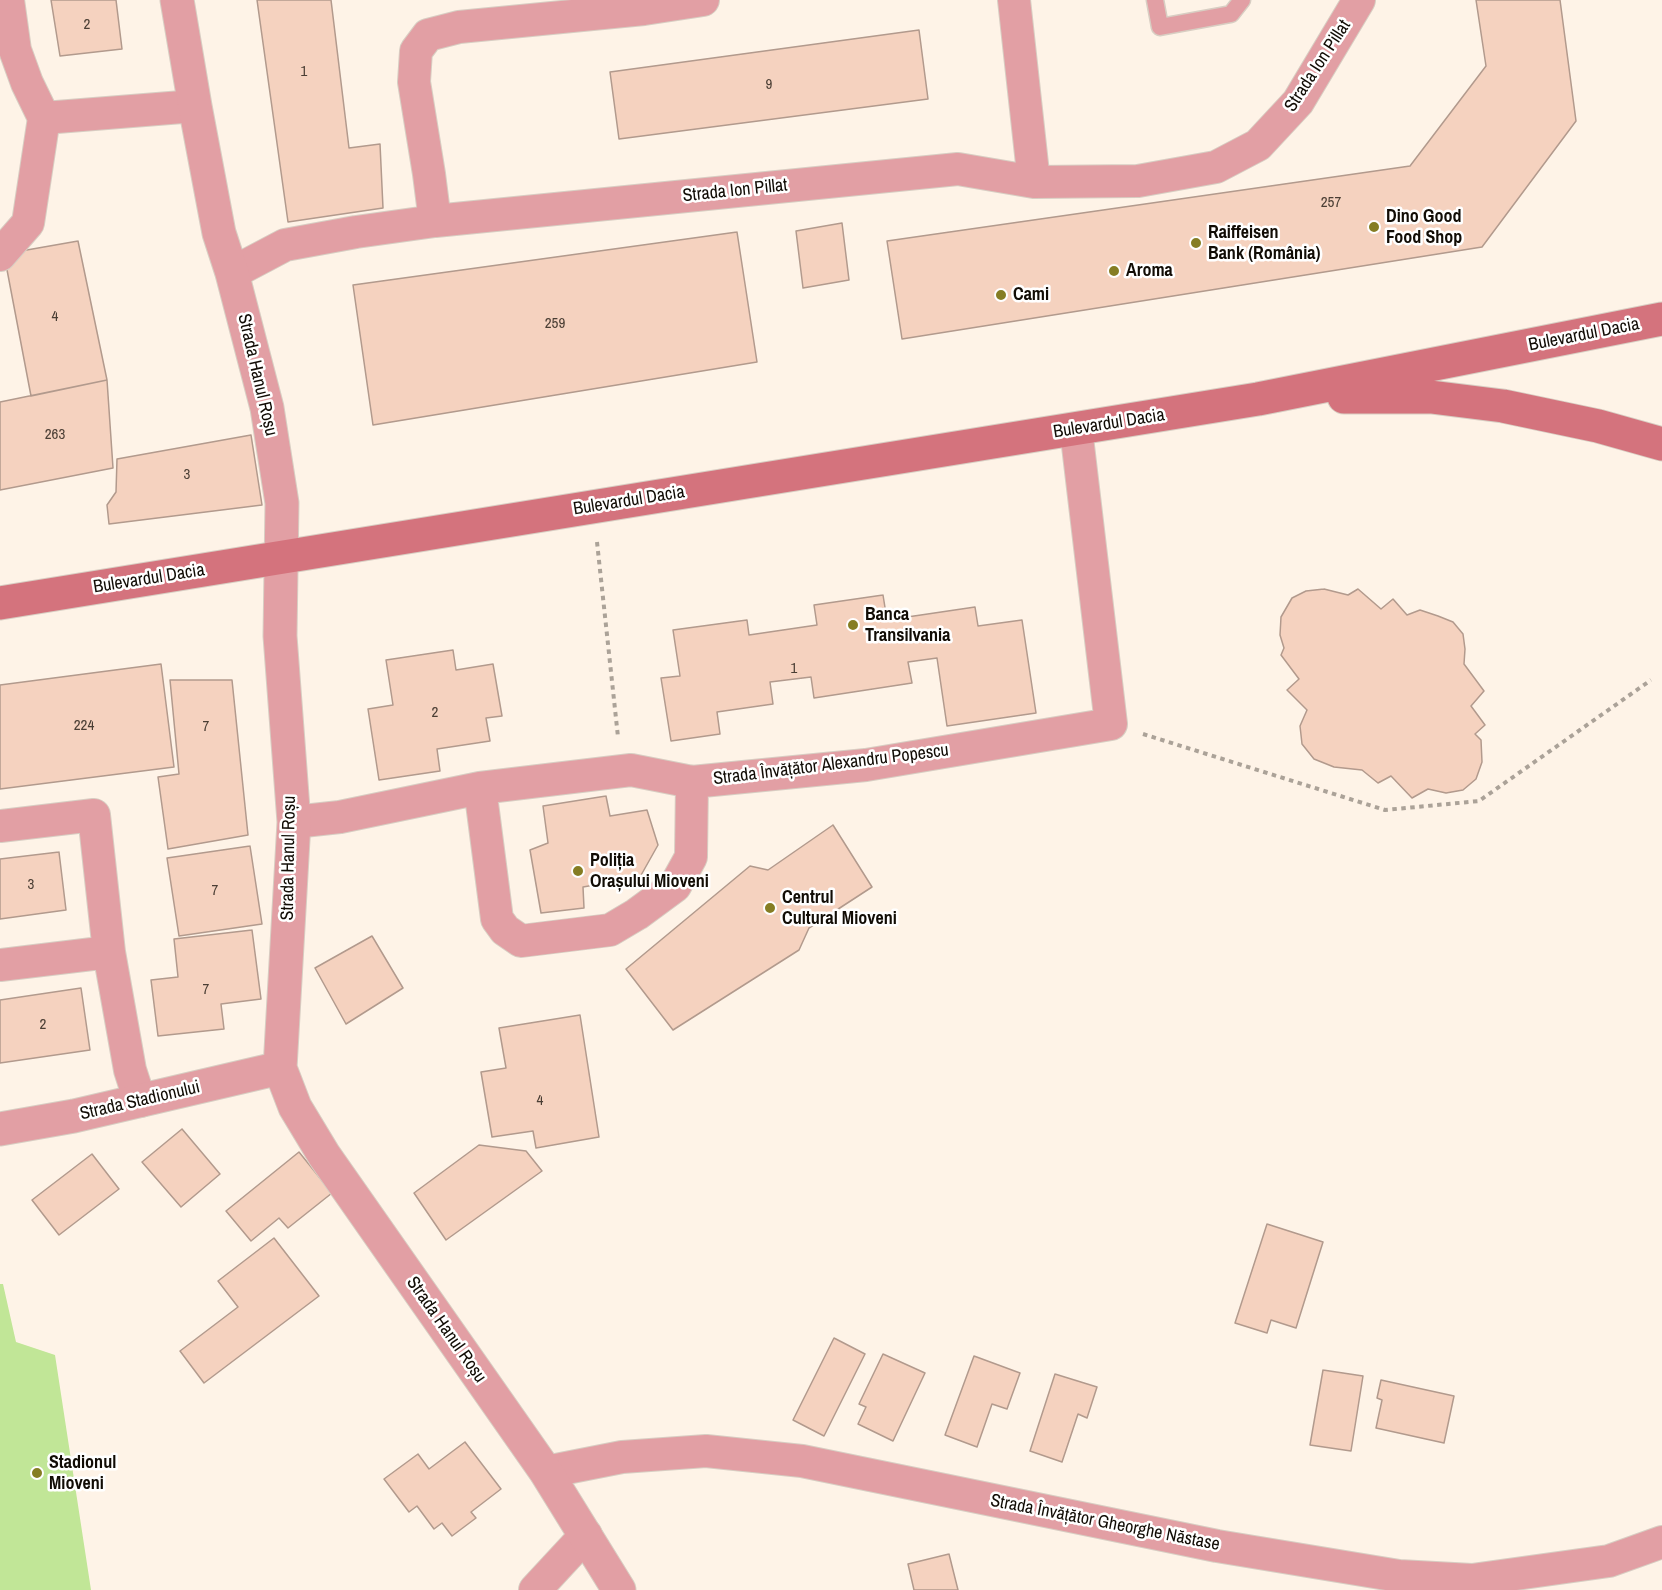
<!DOCTYPE html>
<meta charset="utf-8">
<style>
body{margin:0}
canvas{display:block;background:#fef3e7}
</style>
<canvas width="1662" height="1590"></canvas>
<script>
const g = document.querySelector('canvas').getContext('2d');
g.lineJoin = 'round';
function fill(path, color) { g.fillStyle = color; g.fill(path, 'evenodd'); }
const toPath = rows => new Path2D(rows.map(r => 'M' + r).join(''));
function strokePath(path, color, width, dash) { g.strokeStyle = color; g.lineWidth = width; g.lineCap = dash ? 'butt' : 'round'; g.setLineDash(dash || []); g.stroke(path); }
function write(font, color, halo, rows, align = 'center') {
  g.font = font + ' "Archivo Narrow",sans-serif'; g.lineWidth = 5; g.setLineDash([]); g.textBaseline = 'middle'; g.strokeStyle = halo; g.fillStyle = color; for (const [text, x, y, turn = 0] of rows) {
    g.save(); g.translate(x, y); g.rotate((+turn || 0) * Math.PI / 180); g.textAlign = isNaN(turn) ? turn : align; if (halo) g.strokeText(text, 0, 0); g.fillText(text, 0, 0); g.restore();
  }
}
fill(toPath([
 [0,1284,3,1284,16,1342,55,1355,91,1590,0,1590]
]), '#c1e697');
const building = toPath([
 [51,0,116,0,122,49,60,56,51,0],
 [257,0,331,0,349,148,380,144,383,208,288,222,257,0],
 [1476,0,1560,0,1576,121,1482,247,902,339,887,241,1410,166,1486,66,1476,0],
 [919,30,928,99,619,139,610,72,919,30],
 [842,223,849,280,803,288,796,231,842,223],
 [737,232,757,362,373,425,353,285,737,232],
 [78,241,107,380,31,396,4,254,78,241],
 [107,380,113,468,0,490,0,402,107,380],
 [251,435,262,505,109,524,107,505,116,492,117,459,251,435],
 [1324,589,1348,595,1358,589,1381,609,1393,599,1407,615,1420,610,1438,616,1453,622,1463,634,1465,649,1464,664,1484,691,1471,706,1485,725,1475,734,1481,740,1482,762,1476,779,1463,790,1446,793,1428,789,1412,798,1391,776,1378,783,1362,770,1334,767,1314,759,1302,744,1300,726,1307,710,1287,690,1299,679,1281,655,1284,648,1280,635,1281,617,1292,598,1306,591,1324,589],
 [883,595,887,620,975,607,978,626,1022,620,1036,713,947,726,937,658,908,662,912,683,814,698,811,677,770,682,773,704,717,712,720,734,671,741,661,678,680,676,673,630,747,620,749,635,817,625,814,605,883,595],
 [453,650,456,670,493,664,502,716,486,718,490,741,437,749,440,771,379,780,368,709,393,705,386,660,453,650],
 [161,664,174,767,0,789,0,685,161,664],
 [170,680,232,680,248,835,168,849,158,777,179,774,170,680],
 [606,796,610,816,647,810,658,845,640,877,583,887,584,908,541,913,530,850,548,843,543,806,606,796],
 [833,825,872,887,809,928,799,950,673,1030,626,969,750,866,768,870,833,825],
 [250,846,262,924,179,936,167,858,250,846],
 [59,852,66,910,0,919,0,859,59,852],
 [252,930,261,999,221,1004,224,1029,158,1036,151,980,178,977,174,939,252,930],
 [372,936,403,988,346,1024,315,968,372,936],
 [81,988,90,1050,0,1063,0,1000,81,988],
 [580,1015,599,1137,536,1148,533,1131,492,1137,481,1072,506,1068,499,1028,580,1015],
 [182,1129,220,1174,181,1207,142,1162,182,1129],
 [479,1145,526,1151,542,1171,446,1240,414,1193,479,1145],
 [299,1152,332,1193,288,1228,279,1218,251,1241,226,1211,299,1152],
 [92,1154,119,1189,59,1235,32,1200,92,1154],
 [1267,1224,1323,1242,1296,1328,1271,1320,1267,1333,1235,1323,1267,1224],
 [274,1238,319,1296,204,1383,180,1351,238,1307,218,1281,274,1238],
 [834,1338,865,1354,824,1436,793,1420,834,1338],
 [883,1354,925,1373,893,1441,858,1424,866,1407,859,1404,883,1354],
 [974,1356,1020,1373,1007,1409,992,1404,977,1447,945,1435,974,1356],
 [1323,1370,1363,1376,1351,1451,1310,1445,1323,1370],
 [1055,1374,1097,1387,1087,1418,1078,1414,1062,1462,1030,1451,1055,1374],
 [1381,1380,1454,1396,1444,1443,1376,1428,1382,1400,1377,1398,1381,1380],
 [465,1442,501,1489,471,1512,476,1518,452,1536,442,1523,434,1529,417,1506,409,1512,384,1479,418,1454,429,1469,465,1442],
 [949,1554,958,1590,914,1590,908,1564,949,1554]
]);
fill(building, '#f5d2bf');
strokePath(building, '#b29a8d', 1.5);
const service = toPath([
 [1155,0,1160,27,1231,14,1242,0]
]);
const minor = toPath([
 [1014,0,1034,182],
 [44,118,195,106],
 [435,221,429,174,414,82,416,51,428,35,459,27,644,9,703,0],
 [0,255,28,223,44,118,27,83,15,50,8,0],
 [232,273,285,245,356,232,435,221,958,169,1034,182,1138,181,1216,167,1258,145,1298,102,1359,0],
 [480,788,497,919,505,930,521,941,610,930,637,914,675,886,691,857,692,782],
 [294,822,340,817,480,788,631,770,692,782,866,765,1111,724,1076,429],
 [0,826,94,815,109,952,130,1070,140,1101],
 [0,965,109,952],
 [546,1472,622,1457,706,1451,802,1461,1217,1546,1399,1576,1472,1580,1609,1561,1662,1542],
 [535,1590,586,1535]
]);
const tertiary = toPath([
 [177,0,195,106,219,233,232,273,267,408,282,503,280,636,294,822,280,1068,295,1107,324,1155,546,1472,619,1590],
 [0,1129,74,1116,280,1068]
]);
const secondary = toPath([
 [1344,397,1431,397,1503,406,1598,426,1662,444],
 [0,603,1258,399,1662,319]
]);
strokePath(service, '#d8cec3', 19);
strokePath(minor, '#d8cec3', 34);
strokePath(tertiary, '#d8cec3', 35);
strokePath(secondary, '#d8cec3', 35);
strokePath(toPath([
 [597,542,618,737],
 [1143,734,1385,810,1479,801,1651,680]
]), '#aba298', 4, [4.5, 4.5]);
strokePath(service, '#e29fa4', 16);
strokePath(minor, '#e29fa4', 32);
strokePath(tertiary, '#e29fa4', 33);
strokePath(secondary, '#d4737d', 33);
for (const [x, y, r, color] of [
 [1374,227,6,"#857d23"],
 [1196,243,6,"#857d23"],
 [1114,271,6,"#857d23"],
 [1001,295,6,"#857d23"],
 [853,625,6,"#857d23"],
 [578,871,6,"#857d23"],
 [770,908,6,"#857d23"],
 [37,1473,6,"#857d23"]
]) { const dot = new Path2D(); dot.arc(x, y, r, 0, 2 * Math.PI); g.fillStyle = color; g.fill(dot); strokePath(dot, '#fff', 2); }
write('15px', '#4a3e34', null, [
 ["2",87,25],
 ["1",304,72],
 ["9",769,85],
 ["257",1331,203],
 ["4",55,317],
 ["259",555,324],
 ["263",55,435],
 ["3",187,475],
 ["1",794,669],
 ["2",435,713],
 ["224",84,726],
 ["7",206,727],
 ["3",31,885],
 ["7",215,891],
 ["7",206,990],
 ["2",43,1025],
 ["4",540,1101]
]);
write('18px', '#110c05', '#fff', [
 ["Strada Ion Pillat",1318,66,-57],
 ["Strada Ion Pillat",735,191,-6],
 ["Bulevardul Dacia",1584,335,-11],
 ["Strada Hanul Roșu",257,375,77],
 ["Bulevardul Dacia",1109,424,-9],
 ["Bulevardul Dacia",629,501,-9],
 ["Bulevardul Dacia",149,579,-9],
 ["Strada Învățător Alexandru Popescu",831,765,-7],
 ["Strada Hanul Roșu",289,858,-89],
 ["Strada Stadionului",140,1101,-13],
 ["Strada Hanul Roșu",446,1330,55],
 ["Strada Învățător Gheorghe Năstase",1105,1523,11]
]);
write('bold 18px', '#110c05', '#fff', [
 ["Dino Good",1386,217],
 ["Food Shop",1386,238],
 ["Raiffeisen",1208,233],
 ["Bank (România)",1208,254],
 ["Aroma",1126,271],
 ["Cami",1013,295],
 ["Banca",865,615],
 ["Transilvania",865,636],
 ["Poliția",590,861],
 ["Orașului Mioveni",590,882],
 ["Centrul",782,898],
 ["Cultural Mioveni",782,919],
 ["Stadionul",49,1463],
 ["Mioveni",49,1484]
], 'left');
</script>
